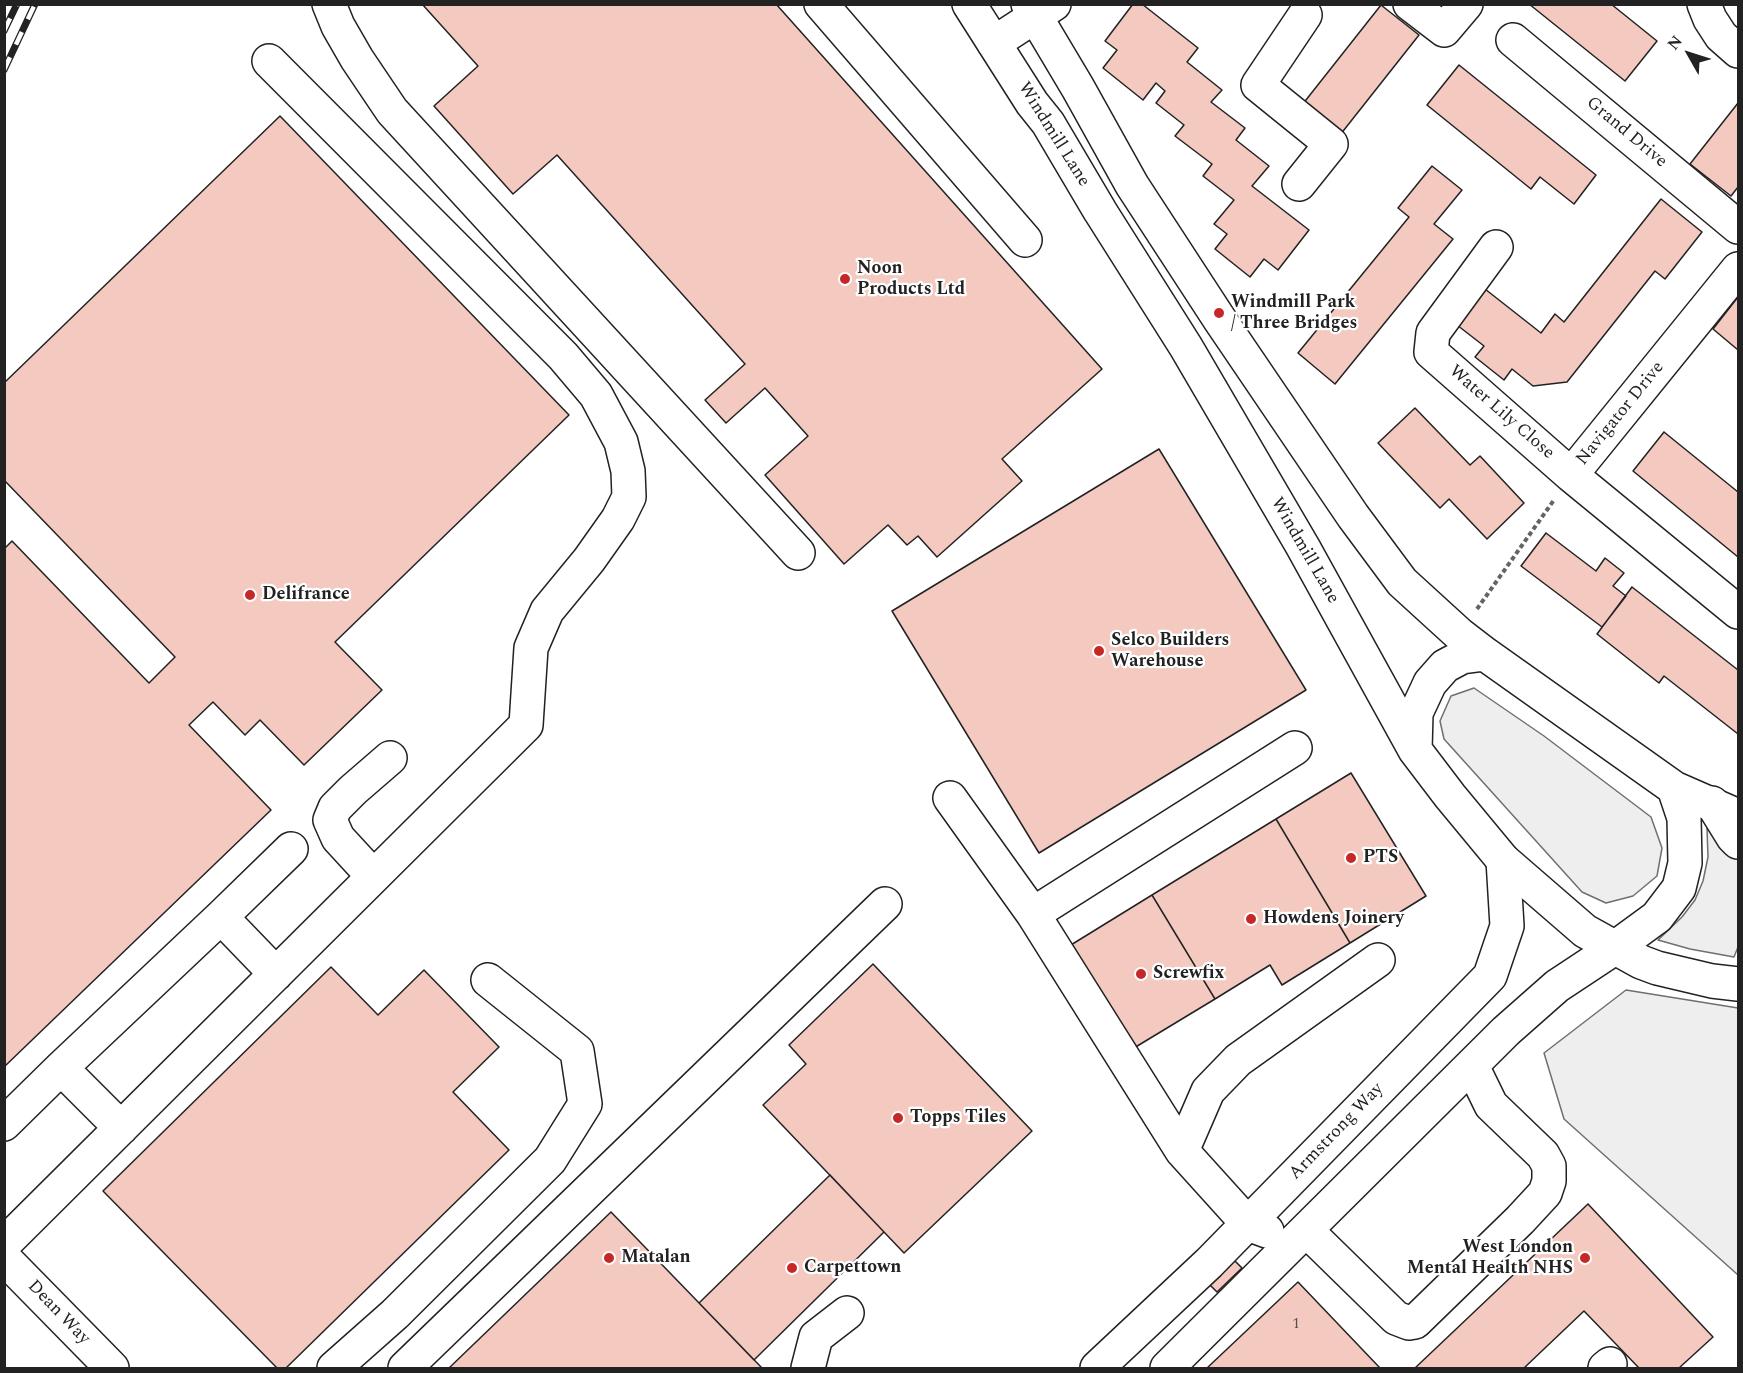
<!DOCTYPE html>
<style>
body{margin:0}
#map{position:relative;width:1743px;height:1373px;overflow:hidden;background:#fff;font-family:Spectral,serif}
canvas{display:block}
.frame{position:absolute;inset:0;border:6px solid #222;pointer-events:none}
.north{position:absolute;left:1659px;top:24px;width:60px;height:60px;-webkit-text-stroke:4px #fff;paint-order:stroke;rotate:309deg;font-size:16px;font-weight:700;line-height:24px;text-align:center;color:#222}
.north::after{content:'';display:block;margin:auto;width:21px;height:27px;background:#222;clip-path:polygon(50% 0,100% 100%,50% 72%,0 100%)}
</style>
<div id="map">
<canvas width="1743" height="1373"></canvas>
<div class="frame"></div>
<div class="north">N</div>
</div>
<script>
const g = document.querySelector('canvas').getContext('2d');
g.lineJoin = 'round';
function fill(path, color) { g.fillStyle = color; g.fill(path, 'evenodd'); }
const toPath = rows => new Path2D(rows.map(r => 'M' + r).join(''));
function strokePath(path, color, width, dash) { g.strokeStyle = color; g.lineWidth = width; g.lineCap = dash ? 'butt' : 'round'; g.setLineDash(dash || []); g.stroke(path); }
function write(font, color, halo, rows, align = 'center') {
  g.font = font + ' Spectral,serif'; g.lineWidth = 4.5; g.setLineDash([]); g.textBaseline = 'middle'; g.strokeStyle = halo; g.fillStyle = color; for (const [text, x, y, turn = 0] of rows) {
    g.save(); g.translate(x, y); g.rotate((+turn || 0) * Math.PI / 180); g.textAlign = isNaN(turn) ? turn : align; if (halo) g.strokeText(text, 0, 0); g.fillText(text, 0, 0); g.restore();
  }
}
const green = toPath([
 [1474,688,1544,736,1651,817,1662,848,1657,876,1633,896,1606,903,1582,892,1444,739,1440,721,1451,696,1474,688],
 [1707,829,1738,852,1738,947,1734,957,1690,949,1658,940,1682,917,1695,900,1703,881,1708,857,1707,829],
 [1626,990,1738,1008,1738,1275,1564,1119,1544,1053,1626,990]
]);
fill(green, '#eee');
strokePath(green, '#6f6f6f', 1.5);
const building = toPath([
 [422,4,776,4,1102,369,1002,459,1022,481,937,557,918,536,907,545,888,525,844,564,765,475,808,436,765,388,726,423,705,400,745,364,557,155,513,194,434,106,478,66,422,4],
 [1133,4,1142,4,1198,48,1187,62,1222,90,1211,102,1245,128,1236,140,1269,166,1252,186,1309,230,1278,270,1264,259,1250,277,1215,249,1227,234,1214,224,1234,200,1203,176,1212,164,1175,136,1184,125,1156,103,1165,91,1156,83,1143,100,1103,68,1117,50,1105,41,1133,4],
 [1529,4,1611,4,1657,41,1625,81,1529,4],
 [1381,5,1419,35,1340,135,1302,105,1381,5],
 [1459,65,1596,175,1574,204,1540,177,1531,189,1427,105,1459,65],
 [1738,103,1738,187,1731,196,1690,164,1738,103],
 [280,116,569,415,335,642,382,690,304,765,260,720,245,735,213,702,189,725,271,810,4,1067,4,549,12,541,149,683,175,657,4,480,4,383,280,116],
 [1432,166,1462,190,1434,224,1453,239,1335,384,1298,353,1409,217,1398,208,1432,166],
 [1661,199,1702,232,1665,279,1655,271,1567,382,1533,386,1512,369,1504,380,1475,357,1484,346,1457,325,1485,289,1541,333,1555,314,1564,322,1661,199],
 [1738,297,1738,350,1713,329,1738,297],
 [1415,408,1470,465,1480,456,1524,503,1487,539,1449,499,1440,508,1378,443,1415,408],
 [1664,432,1738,492,1738,557,1633,471,1664,432],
 [1159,449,1306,690,1039,853,892,611,1159,449],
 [1546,533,1596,571,1605,558,1624,573,1613,586,1626,596,1602,627,1521,566,1546,533],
 [1632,587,1738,670,1738,734,1664,676,1659,683,1597,634,1632,587],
 [1351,773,1426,896,1350,943,1276,819,1351,773],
 [1276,819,1350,943,1282,985,1270,965,1215,999,1152,895,1276,819],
 [1152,895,1215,999,1129,1051,1066,948,1152,895],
 [873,964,1032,1131,904,1253,763,1105,806,1064,789,1045,873,964],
 [331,967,378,1015,424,970,499,1047,453,1092,509,1150,286,1368,277,1368,103,1191,331,967],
 [830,1175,884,1232,754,1360,699,1303,830,1175],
 [1588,1204,1713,1337,1679,1368,1639,1368,1584,1311,1524,1368,1415,1368,1588,1204],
 [611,1212,762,1368,449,1368,611,1212],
 [1228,1254,1242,1268,1217,1292,1203,1278,1228,1254],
 [1298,1282,1380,1368,1207,1368,1298,1282]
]);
fill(building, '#f3c9c0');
strokePath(building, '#222', 1.5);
const minor = toPath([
 [329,4,338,26,357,59,392,111,798,553],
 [821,4,1025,240],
 [1410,4,1444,30,1466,4],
 [1704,4,1710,19,1721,36,1738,51],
 [1513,40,1738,227],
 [994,43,1054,4],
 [1299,184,1331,144,1258,85,1305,15],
 [1496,247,1433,333,1431,352,1571,475],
 [1738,269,1571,475,1738,612],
 [950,798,1033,914,1182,1151,1248,1224,1267,1231],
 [1712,803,1733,837,1738,842],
 [373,876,338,838,330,820,335,808,353,790,390,758],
 [1033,914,1295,748],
 [221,917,276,974],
 [4,1124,61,1068],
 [121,1128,61,1068,221,917,291,849],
 [1182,1151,1208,1091,1238,1060,1378,960],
 [1306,1230,1396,1318,1409,1323,1415,1322,1520,1220,1545,1193,1549,1181,1549,1166,1543,1155,1491,1105,1472,1066],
 [4,1244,526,725,531,648,547,611,589,560,618,519,629,497,628,471,621,442,596,395,563,356,269,61],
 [4,1258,112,1368],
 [334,1368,395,1314,550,1160,585,1104,577,1051,488,980],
 [405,1368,885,904],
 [808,1368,816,1337,847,1313],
 [1097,1368,1209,1263,1490,976,1507,926,1503,860],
 [1167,1368,1506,1031,1557,986,1616,947],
 [1605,1368,1610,1364]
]);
const major = toPath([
 [969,4,1032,103,1048,123,1100,211,1186,347,1303,547,1415,750,1450,796,1503,860,1585,931,1641,962,1657,968,1712,981,1738,984],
 [1028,4,1078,88,1132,185,1220,320,1353,516,1402,582,1459,634,1485,654,1674,788,1738,816],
 [1415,750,1416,713,1430,683,1445,666,1462,657,1485,654],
 [1616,947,1657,917,1679,888,1685,863,1684,818,1674,788]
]);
strokePath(minor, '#222', 36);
strokePath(major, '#222', 36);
strokePath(toPath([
 [1477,609,1554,500]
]), '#646464', 4, [4.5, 3]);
strokePath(minor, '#fff', 33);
strokePath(major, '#fff', 33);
const rail = toPath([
 [4,31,17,4],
 [4,70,35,4]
]);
strokePath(rail, '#222', 7);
strokePath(rail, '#fff', 4.5, [14]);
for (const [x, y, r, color] of [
 [845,279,6,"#c62828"],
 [1219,313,6,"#c62828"],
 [250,595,6,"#c62828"],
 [1099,651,6,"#c62828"],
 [1351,858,6,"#c62828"],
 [1251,919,6,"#c62828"],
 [1141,974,6,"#c62828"],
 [898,1118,6,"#c62828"],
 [609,1258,6,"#c62828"],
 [1585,1258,6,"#c62828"],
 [792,1268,6,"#c62828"]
]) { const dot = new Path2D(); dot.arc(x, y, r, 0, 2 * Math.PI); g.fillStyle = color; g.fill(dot); strokePath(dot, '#fff', 2); }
write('15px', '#564c4a', null, [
 ["1",1296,1325]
]);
write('18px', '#222', '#fff', [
 ["Grand Drive",1626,133,40],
 ["Windmill Lane",1053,135,58],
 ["Water Lily Close",1501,413,41],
 ["Navigator Drive",1621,414,-51],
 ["Windmill Lane",1304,551,60],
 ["Armstrong Way",1337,1132,-46],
 ["Dean Way",58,1313,46]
]);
write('bold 18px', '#222', '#fff', [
 ["Noon",857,269],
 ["Products Ltd",857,290],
 ["Windmill Park",1231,303],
 ["/ Three Bridges",1231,324],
 ["Delifrance",262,595],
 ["Selco Builders",1111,641],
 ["Warehouse",1111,662],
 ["PTS",1363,858],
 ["Howdens Joinery",1263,919],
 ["Screwfix",1153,974],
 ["Topps Tiles",910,1118],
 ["West London",1573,1248,"right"],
 ["Mental Health NHS",1573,1269,"right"],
 ["Matalan",621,1258],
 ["Carpettown",804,1268]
], 'left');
</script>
